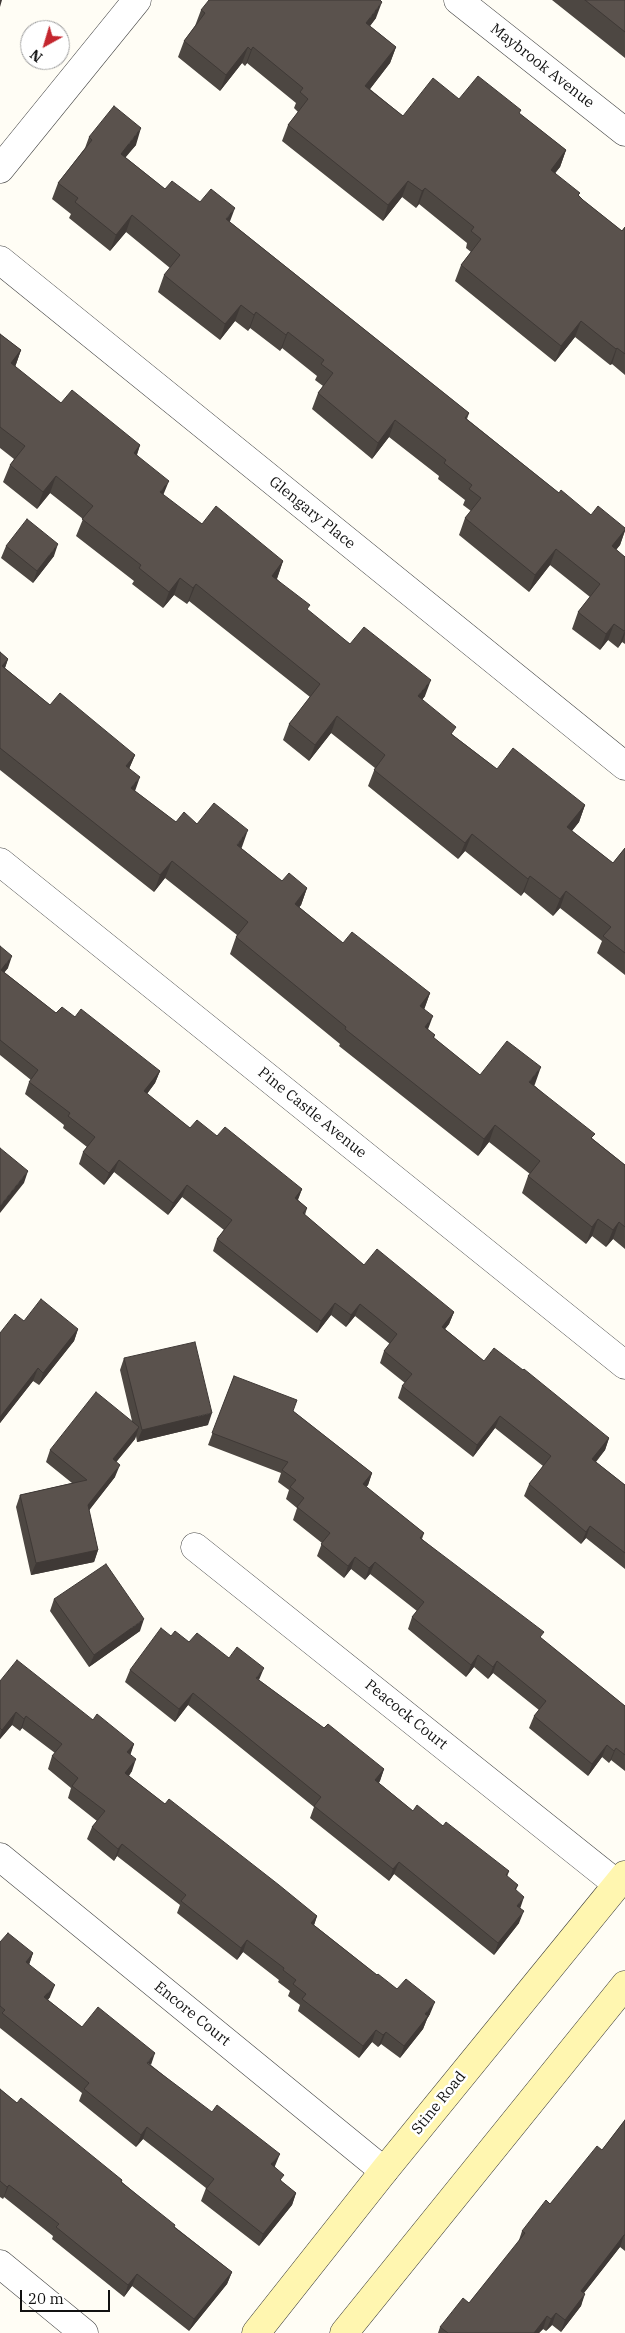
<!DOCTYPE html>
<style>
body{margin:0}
#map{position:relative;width:625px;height:2333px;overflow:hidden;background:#fffdf5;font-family:"IBM Plex Serif",serif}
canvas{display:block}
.north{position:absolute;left:20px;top:20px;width:50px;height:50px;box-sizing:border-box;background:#fff;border:1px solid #a0a0a0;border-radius:50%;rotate:219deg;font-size:14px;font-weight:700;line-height:20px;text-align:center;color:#111}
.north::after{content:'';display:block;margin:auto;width:18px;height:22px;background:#c4262e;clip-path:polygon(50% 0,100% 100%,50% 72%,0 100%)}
.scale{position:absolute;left:20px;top:2290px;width:90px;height:22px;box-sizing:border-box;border:2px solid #111;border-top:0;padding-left:6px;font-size:15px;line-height:18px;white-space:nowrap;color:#111;-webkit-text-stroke:4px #fff;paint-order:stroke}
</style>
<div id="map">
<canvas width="625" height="2333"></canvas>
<div class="north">N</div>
<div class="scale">20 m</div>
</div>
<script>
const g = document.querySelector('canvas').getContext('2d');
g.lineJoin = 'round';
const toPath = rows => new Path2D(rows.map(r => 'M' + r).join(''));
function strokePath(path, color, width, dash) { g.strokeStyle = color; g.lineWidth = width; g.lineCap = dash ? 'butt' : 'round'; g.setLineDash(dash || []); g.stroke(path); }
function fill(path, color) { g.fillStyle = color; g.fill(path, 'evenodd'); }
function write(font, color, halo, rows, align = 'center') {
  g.font = font + ' "IBM Plex Serif",serif'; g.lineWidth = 5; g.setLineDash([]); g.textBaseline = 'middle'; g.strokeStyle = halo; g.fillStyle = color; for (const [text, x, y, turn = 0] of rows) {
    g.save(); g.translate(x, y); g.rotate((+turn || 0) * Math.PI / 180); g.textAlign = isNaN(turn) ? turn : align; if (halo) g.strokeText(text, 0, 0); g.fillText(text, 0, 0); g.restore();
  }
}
const minor = toPath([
 [458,0,625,132],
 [0,169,137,0],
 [0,260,625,766],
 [0,862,625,1365],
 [195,1547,617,1884],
 [0,1857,384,2171],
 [0,2264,84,2333]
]);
const secondary = toPath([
 [256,2333,384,2171,625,1875],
 [344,2333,625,1985]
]);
strokePath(minor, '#444', 29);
strokePath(secondary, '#333', 29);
strokePath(minor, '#fff', 28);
strokePath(secondary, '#fff6b0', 28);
fill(toPath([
 [552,0,625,0,625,58],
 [201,10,376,18,370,26,396,47,390,63,370,89,403,116,459,99,520,114,566,150,560,167,555,173,583,200,622,231,625,227,625,375,612,364,610,365,575,337,555,362,455,281,461,265,471,252,466,248,467,243,419,204,416,208,402,197,383,221,282,141,288,125,298,112,294,108,296,103,247,63,245,66,242,63,220,91,178,57,184,41,195,26],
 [89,137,136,145,125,157,165,189,200,202,230,222,469,413,467,419,559,493,591,515,625,528,625,531,620,545,616,550,625,557,625,644,622,642,618,648,608,640,600,650,572,629,578,612,590,597,550,565,529,592,459,535,465,518,471,511,463,505,465,500,438,479,439,476,389,437,372,459,312,409,318,393,323,386,315,380,317,376,282,348,280,351,250,328,248,331,235,321,220,340,158,292,164,275,170,268,126,232,110,251,69,218,71,214,52,199,58,183,85,148],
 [0,334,21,350,15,367,61,403,140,445,137,455,163,495,202,524,283,561,277,579,308,611,350,644,425,696,422,700,453,735,497,769,585,805,579,822,572,831,613,863,625,848,625,975,597,953,602,941,560,908,553,916,524,892,521,896,465,851,458,859,368,786,375,768,331,733,309,761,283,740,289,724,310,697,189,601,187,604,174,595,163,608,132,584,134,581,76,536,83,519,50,493,37,509,3,482,10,465,14,459,0,448],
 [6,546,54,556,33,583,1,558],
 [0,652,8,659,5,668,50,705,135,755,129,769,135,791,176,822,197,824,242,847,241,848,282,881,307,888,301,905,299,907,343,943,430,993,424,1009,428,1030,435,1035,434,1038,480,1075,535,1084,534,1085,593,1139,625,1165,625,1249,613,1239,606,1247,592,1236,586,1244,522,1193,528,1176,530,1174,489,1142,478,1156,339,1046,340,1044,230,954,236,937,237,935,165,878,154,892,0,770],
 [0,946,8,968,4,972,56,1013,75,1017,160,1071,155,1083,147,1094,190,1128,217,1136,302,1189,298,1200,307,1208,305,1215,364,1265,454,1312,449,1324,445,1329,484,1361,609,1438,605,1450,596,1462,625,1485,625,1569,586,1538,581,1544,524,1496,529,1484,543,1466,495,1428,473,1457,398,1398,402,1386,405,1383,380,1363,384,1351,390,1344,355,1316,346,1327,331,1315,317,1333,213,1251,217,1239,224,1230,182,1197,168,1215,114,1172,104,1185,79,1164,83,1152,87,1147,63,1128,64,1125,25,1094,29,1082,31,1080,0,1055],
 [24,1321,78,1329,74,1341,39,1385,33,1381,0,1423,0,1333],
 [124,1358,208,1425,137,1442,136,1436,135,1439,116,1462,115,1477,89,1510,98,1550,94,1562,31,1575,16,1507,20,1495,72,1483,46,1462,50,1450,132,1421,120,1370],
 [234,1376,293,1411,372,1473,368,1485,366,1487,424,1533,422,1539,542,1639,625,1706,625,1771,611,1760,609,1763,602,1757,588,1776,529,1728,534,1716,539,1710,493,1673,488,1679,474,1667,466,1677,408,1629,412,1617,417,1611,370,1574,365,1580,351,1569,344,1578,317,1556,322,1543,293,1520,297,1508,286,1499,289,1490,278,1482,281,1473,208,1445],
 [54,1599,140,1631,89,1667,50,1611],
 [171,1636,229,1658,324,1728,384,1769,379,1783,413,1811,443,1826,509,1871,507,1877,518,1885,516,1890,520,1908,519,1923,494,1955,394,1874,389,1881,310,1818,314,1807,188,1705,175,1722,125,1682,130,1670],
 [0,1681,93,1720,134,1744,130,1754,132,1771,129,1776,165,1804,317,1916,314,1925,377,1975,397,1989,430,2014,427,2019,423,2029,400,2058,381,2044,378,2047,372,2042,359,2058,298,2011,300,2005,288,1996,290,1991,278,1982,279,1980,243,1952,237,1960,177,1913,180,1905,117,1856,114,1861,87,1839,92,1827,97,1821,68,1798,71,1788,48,1769,52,1756,55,1753,22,1728,20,1731,12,1725,0,1739],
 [0,1942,33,1953,29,1964,50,1997,48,2000,82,2027,151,2065,275,2166,275,2167,282,2182,296,2193,292,2205,259,2246,201,2201,206,2188,143,2139,136,2147,79,2101,82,2093,0,2028],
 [0,2089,17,2103,122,2180,122,2182,175,2227,232,2272,227,2284,189,2331,132,2286,124,2297,52,2239,53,2236,4,2197,3,2199,0,2197],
 [625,2120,625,2251,620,2247,584,2293,581,2306,561,2332,552,2325,546,2331,543,2329,539,2333,438,2333,440,2327,469,2303,518,2243,522,2231,550,2204,602,2150]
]), '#4d4742');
fill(toPath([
 [0,0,2,0,0,7],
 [382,2,376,18,360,39,366,23],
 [248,47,242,63,220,91,226,75],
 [253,47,247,63,245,66,251,50],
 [396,47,390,63,360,102,365,86],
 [141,128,136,145,115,170,121,154],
 [566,150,560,167,545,186,551,170],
 [408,181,402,197,383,221,388,205],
 [425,188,419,204,416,208,422,191],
 [235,208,229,224,226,219],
 [132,215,126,232,110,251,116,235],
 [241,305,235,321,220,340,225,324],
 [256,312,250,328,248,331,254,315],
 [581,321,575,337,555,362,561,346],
 [288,332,282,348,280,351,286,335],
 [617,348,612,364,610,365,616,349],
 [21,350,15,367,11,363],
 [395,420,389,437,372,459,378,443],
 [140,445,134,462,134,453],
 [56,476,50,493,37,509,43,492],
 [169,481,162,498,160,492],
 [625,530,620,545,606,562,612,546],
 [58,544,54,556,33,583,37,571],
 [556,549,550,565,529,592,535,575],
 [283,561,277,578,266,592,272,576],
 [180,578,174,595,163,608,169,592],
 [196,584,189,601,187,604,193,588],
 [614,624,608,640,600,650,606,634],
 [625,630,625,634,622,642,618,648],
 [8,659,2,676,2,666],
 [431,680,425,696,411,713,418,696],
 [337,716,331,733,309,761,315,745],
 [135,755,128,771,126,766],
 [140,777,134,794,131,788],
 [585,805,579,822,561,844,567,827],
 [248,830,242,847,230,862,237,845],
 [472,834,465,851,458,859,465,843],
 [172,861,165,878,154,892,160,875],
 [530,876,524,892,521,896,528,879],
 [307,888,301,905,289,921,295,904],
 [566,891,560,908,553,916,560,899],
 [12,956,8,968,0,978,1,970],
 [430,993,424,1010,420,1006],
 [433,1016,427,1032,425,1027],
 [541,1067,535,1084,523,1099,529,1082],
 [160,1071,155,1083,140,1103,144,1091],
 [495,1125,489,1142,478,1156,484,1139],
 [119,1160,114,1172,104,1185,109,1173],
 [28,1171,24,1183,0,1213,0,1206],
 [187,1185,182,1197,168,1215,173,1203],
 [302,1189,297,1201,295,1198],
 [598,1219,592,1236,586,1244,592,1227],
 [619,1222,613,1239,606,1247,613,1230],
 [335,1303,331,1315,317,1333,321,1321],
 [360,1304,355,1316,346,1327,351,1315],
 [454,1312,449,1324,437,1339,442,1327],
 [78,1329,74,1341,39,1385,43,1373],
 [38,1368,33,1381,0,1423,0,1417],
 [212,1413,208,1425,137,1442,142,1430],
 [500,1416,495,1428,473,1457,477,1445],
 [139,1427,135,1439,109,1471,113,1459],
 [609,1438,605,1450,588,1471,592,1459],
 [120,1465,115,1477,84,1517,88,1505],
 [372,1473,368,1485,358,1496,363,1484],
 [590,1526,586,1538,581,1544,586,1532],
 [98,1550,94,1562,31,1575,36,1563],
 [355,1557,351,1569,344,1578,348,1566],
 [375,1562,370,1574,365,1580,369,1568],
 [144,1619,140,1631,89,1667,94,1655],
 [478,1655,474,1667,466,1677,471,1665],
 [497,1661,493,1673,488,1679,493,1667],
 [264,1668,259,1680,256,1678],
 [193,1693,188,1705,175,1722,179,1709],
 [16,1712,12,1725,0,1739,0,1736,2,1730],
 [26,1716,22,1728,20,1731,24,1719],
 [134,1744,130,1756,127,1752],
 [607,1745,602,1757,588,1776,592,1764],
 [616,1748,611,1760,609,1763,614,1751],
 [136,1759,132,1771,121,1785,125,1773],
 [384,1769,380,1781,371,1792,375,1780],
 [122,1844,117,1856,114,1861,118,1849],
 [399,1862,394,1874,389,1881,393,1869],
 [524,1897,520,1909,517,1906],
 [524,1911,519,1923,494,1955,498,1943],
 [317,1916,313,1928,311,1923],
 [247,1940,243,1952,237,1960,241,1948],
 [33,1953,29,1965,26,1962],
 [55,1985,50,1997,40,2009,44,1997],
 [435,2002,430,2014,427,2019,423,2029,400,2058,404,2046,425,2014],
 [376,2030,372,2042,359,2058,363,2046],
 [386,2032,381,2044,378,2047,383,2035],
 [155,2053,151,2065,147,2063],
 [147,2127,143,2139,136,2147,141,2135],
 [280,2154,275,2166,267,2176,271,2164],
 [9,2185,4,2197,3,2199,7,2187],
 [296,2193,292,2205,259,2246,263,2234],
 [624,2235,620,2247,576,2303,581,2291],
 [232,2272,227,2284,189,2331,194,2319],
 [137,2274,132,2286,124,2297,128,2285],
 [585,2294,581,2306,561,2332,565,2320],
 [556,2313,552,2325,546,2331,551,2319],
 [547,2316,543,2329,539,2333,534,2333]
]), '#3f3936');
const building = toPath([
 [209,0,380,0,382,2,366,23,396,47,365,86,403,116,433,78,459,99,478,76,521,110,519,113,566,150,551,170,580,193,578,195,583,200,622,231,625,227,625,354,617,348,616,349,581,321,561,346,461,265,481,239,471,231,474,227,425,188,422,191,408,181,388,205,288,125,308,99,300,92,303,88,253,47,251,50,248,47,226,75,184,41,205,13,201,10,209,0],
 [585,0,625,0,625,32,585,0],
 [114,106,141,128,121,154,165,189,172,181,200,202,211,189,235,208,226,219,469,413,465,418,559,493,561,490,591,515,598,506,625,528,625,530,612,546,625,557,625,630,624,631,614,624,606,634,578,612,600,584,556,549,535,575,465,518,481,498,469,489,472,485,444,463,446,460,395,420,378,443,318,393,333,373,321,364,324,360,288,332,286,335,256,312,254,315,241,305,225,324,164,275,180,255,132,215,116,235,75,202,78,198,58,183,92,140,89,137,114,106],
 [0,334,21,350,11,363,61,403,72,390,140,445,134,453,169,481,160,492,202,524,216,506,283,561,272,576,310,605,307,609,350,644,364,627,431,680,418,696,456,727,451,734,497,769,513,748,585,805,567,827,613,863,625,848,625,953,603,936,611,927,566,891,560,899,530,876,528,879,472,834,465,843,374,770,385,755,337,716,315,745,289,724,320,684,196,584,193,588,180,578,169,592,139,568,141,565,82,519,93,506,56,476,43,492,10,465,25,446,0,427,0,334],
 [27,519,58,544,37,571,6,546,27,519],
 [0,652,8,659,2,666,50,705,60,693,95,722,135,755,126,766,140,777,131,788,176,822,184,812,197,824,214,803,248,830,237,845,282,881,289,873,307,888,295,904,343,943,352,932,430,993,420,1006,433,1016,425,1027,435,1035,433,1037,480,1075,507,1041,541,1067,529,1082,595,1134,591,1138,625,1165,625,1227,619,1222,613,1230,598,1219,592,1227,528,1176,540,1161,495,1125,484,1139,345,1029,346,1027,236,937,248,922,172,861,160,875,0,748,0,652],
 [0,946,12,956,1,970,56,1013,62,1007,75,1017,81,1009,160,1071,144,1091,190,1128,197,1120,217,1136,225,1127,302,1189,295,1198,307,1208,303,1213,364,1265,377,1249,454,1312,442,1327,484,1361,494,1348,523,1370,524,1369,609,1438,592,1459,625,1485,625,1553,590,1526,586,1532,529,1484,551,1456,500,1416,477,1445,402,1386,412,1374,384,1351,397,1334,360,1304,351,1315,335,1303,321,1321,217,1239,232,1220,187,1185,173,1203,119,1160,109,1173,83,1152,95,1137,68,1116,70,1113,29,1082,38,1070,0,1040,0,946],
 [0,1148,28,1171,0,1206,0,1148],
 [41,1299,78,1329,43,1373,38,1368,0,1417,0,1333,15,1314,24,1321,41,1299],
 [195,1342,212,1413,142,1430,124,1358,195,1342],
 [234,1376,297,1400,293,1411,372,1473,363,1484,424,1533,420,1538,544,1632,540,1637,625,1706,625,1755,616,1748,614,1751,607,1745,592,1764,534,1716,546,1701,497,1661,493,1667,478,1655,471,1665,412,1617,424,1602,375,1562,369,1568,355,1557,348,1566,321,1544,330,1533,297,1507,304,1498,290,1487,296,1480,282,1470,288,1462,212,1433,234,1376],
 [96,1392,139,1427,113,1459,120,1465,88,1505,98,1550,36,1563,20,1495,87,1480,50,1450,96,1392],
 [106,1564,144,1619,94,1655,54,1599,106,1564],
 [161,1628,171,1636,175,1631,189,1642,197,1633,229,1658,237,1647,264,1668,256,1678,324,1728,328,1724,384,1769,375,1780,413,1811,417,1805,443,1826,446,1822,509,1871,506,1875,518,1885,515,1889,524,1897,517,1906,524,1911,498,1943,399,1862,393,1869,314,1806,321,1797,193,1693,179,1709,130,1670,161,1628],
 [17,1660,93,1720,97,1714,134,1744,127,1752,136,1759,125,1773,165,1804,169,1799,279,1885,317,1916,311,1923,377,1975,378,1974,397,1989,406,1979,435,2002,425,2014,428,2016,404,2046,386,2032,383,2035,376,2030,363,2046,302,1999,306,1994,293,1984,296,1980,283,1970,284,1968,247,1940,241,1948,181,1901,186,1895,122,1844,118,1849,92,1827,105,1811,72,1786,78,1778,52,1756,62,1744,26,1716,24,1719,16,1712,2,1730,0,1728,0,1681,17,1660],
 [8,1933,33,1953,26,1962,55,1985,44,1997,82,2027,98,2007,155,2053,147,2063,212,2112,217,2105,280,2154,271,2164,284,2175,280,2180,296,2193,263,2234,206,2189,214,2179,147,2127,141,2135,84,2089,89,2083,2,2013,5,2010,0,2006,0,1942,8,1933],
 [0,2089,17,2103,21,2098,122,2180,121,2182,175,2225,174,2227,232,2272,194,2319,137,2274,128,2285,56,2227,59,2224,9,2185,7,2187,0,2181,0,2089],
 [625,2120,625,2235,624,2235,581,2291,585,2294,565,2320,556,2313,551,2319,547,2316,534,2333,448,2333,440,2327,463,2298,469,2303,525,2233,522,2231,546,2200,550,2204,597,2146,602,2150,625,2120]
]);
fill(building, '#5a524d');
strokePath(building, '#3f3936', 1);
write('15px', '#111', '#fff', [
 ["Maybrook Avenue",542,66,38],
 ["Glengary Place",312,513,39],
 ["Pine Castle Avenue",312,1113,39],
 ["Peacock Court",406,1715,39],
 ["Encore Court",192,2014,39],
 ["Stine Road",439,2103,-51]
]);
</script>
